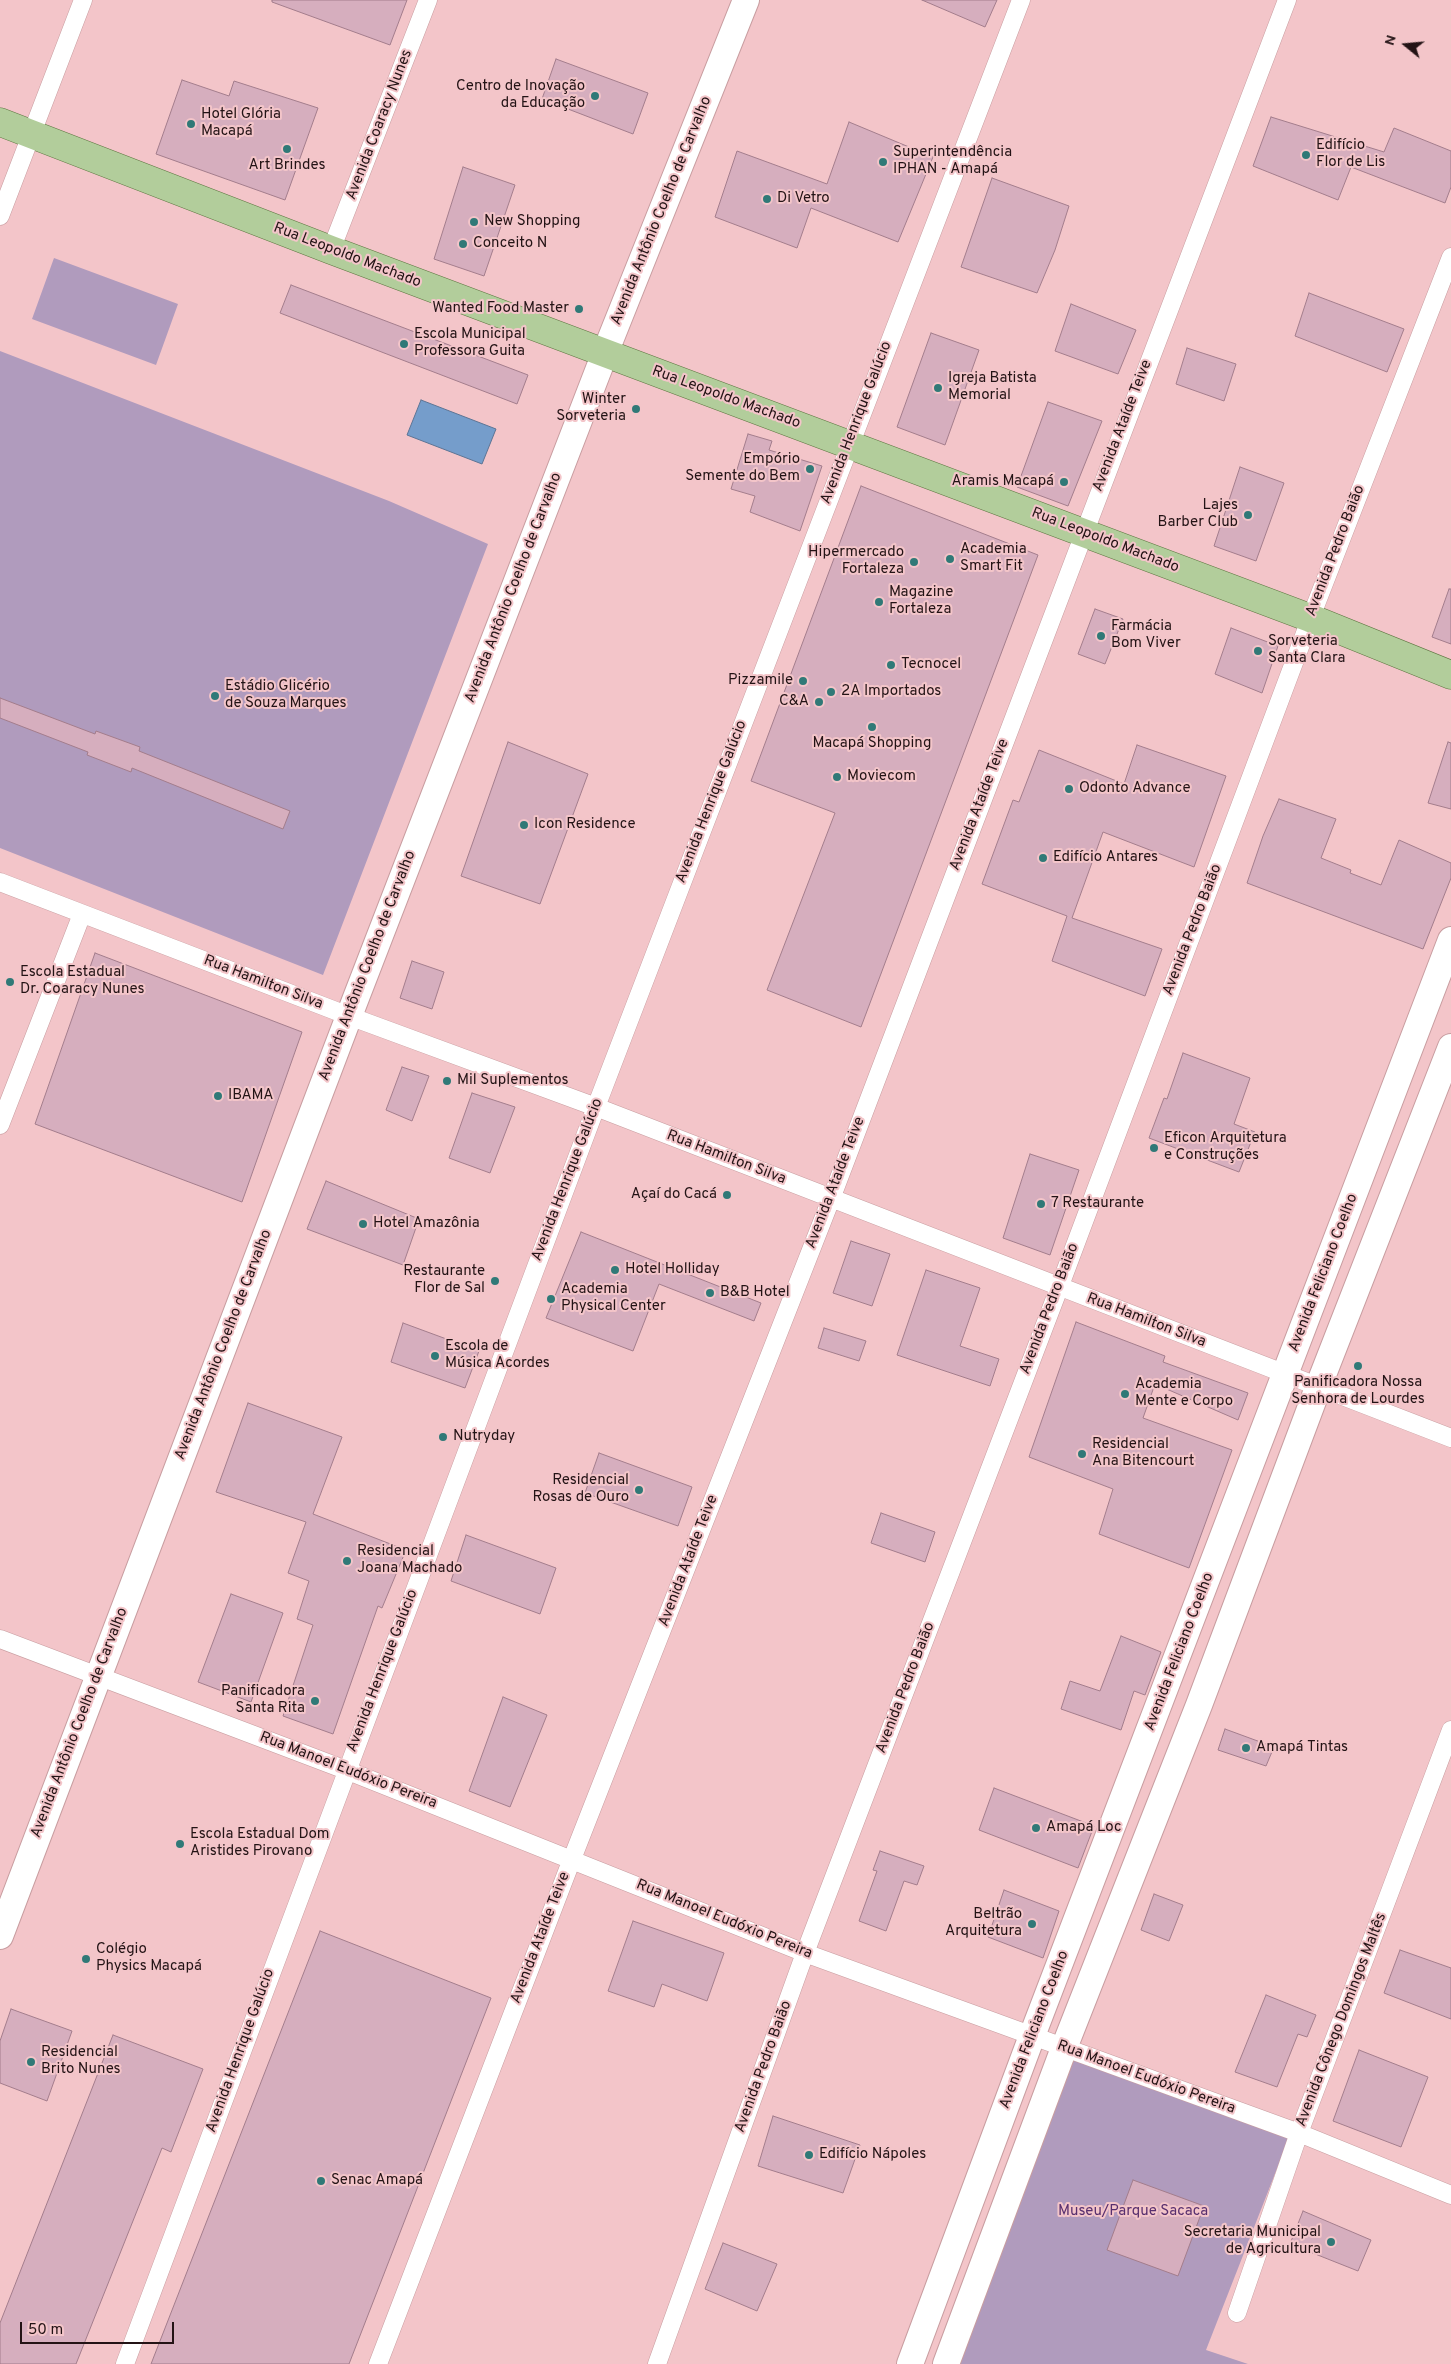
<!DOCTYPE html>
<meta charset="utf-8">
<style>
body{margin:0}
#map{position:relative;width:1451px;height:2364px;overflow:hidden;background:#f3c5c9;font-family:Overpass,sans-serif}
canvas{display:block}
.north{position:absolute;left:1381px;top:20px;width:50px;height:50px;-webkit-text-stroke:4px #f3c5c9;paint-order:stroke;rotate:287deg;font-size:14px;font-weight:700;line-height:20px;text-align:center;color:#231315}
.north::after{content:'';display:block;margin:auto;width:18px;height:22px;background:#231315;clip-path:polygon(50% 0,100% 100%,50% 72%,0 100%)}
.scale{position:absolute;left:20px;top:2322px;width:154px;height:22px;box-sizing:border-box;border:2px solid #231315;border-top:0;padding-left:6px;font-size:15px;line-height:18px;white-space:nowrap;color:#231315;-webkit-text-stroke:4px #f3c5c9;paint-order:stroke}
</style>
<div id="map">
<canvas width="1451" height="2364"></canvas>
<div class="north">N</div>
<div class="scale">50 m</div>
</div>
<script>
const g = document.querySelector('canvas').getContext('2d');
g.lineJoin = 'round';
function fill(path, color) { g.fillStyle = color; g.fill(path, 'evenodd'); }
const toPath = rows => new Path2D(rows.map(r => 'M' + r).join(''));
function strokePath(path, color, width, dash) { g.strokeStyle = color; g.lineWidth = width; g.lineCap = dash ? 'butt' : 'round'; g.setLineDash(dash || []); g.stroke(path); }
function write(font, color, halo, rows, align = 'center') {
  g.font = font + ' Overpass,sans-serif'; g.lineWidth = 4; g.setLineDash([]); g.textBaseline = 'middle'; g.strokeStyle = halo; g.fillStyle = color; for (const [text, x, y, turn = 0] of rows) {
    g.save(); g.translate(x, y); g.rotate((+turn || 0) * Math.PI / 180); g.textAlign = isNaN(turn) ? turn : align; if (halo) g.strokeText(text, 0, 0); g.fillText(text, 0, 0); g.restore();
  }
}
fill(toPath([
 [54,258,178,304,156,365,32,319],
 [0,351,389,501,488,544,323,975,0,848],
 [1065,2056,1289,2138,1206,2350,1248,2364,948,2364]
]), '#b09bbd');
const water = toPath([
 [421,400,496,429,482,464,407,435,421,400]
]);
fill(water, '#759dcb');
strokePath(water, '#5c7494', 1);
const building = toPath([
 [272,0,407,0,390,45,272,2,272,0],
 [922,0,997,0,985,27,922,0],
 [556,59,648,93,633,134,542,99,556,59],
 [182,80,229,96,234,81,318,108,285,200,156,154,182,80],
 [1271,117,1384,152,1394,128,1451,151,1451,187,1445,203,1351,167,1338,200,1253,166,1271,117],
 [849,122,933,157,898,242,811,208,797,248,715,217,737,151,827,184,849,122],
 [463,167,515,185,484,276,434,259,463,167],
 [992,178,1069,206,1055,250,1037,293,961,267,992,178],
 [291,285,528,375,517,404,280,313,291,285],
 [1309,293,1404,329,1387,372,1295,336,1309,293],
 [1071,304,1136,330,1118,374,1055,351,1071,304],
 [931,333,979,350,945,445,897,427,931,333],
 [1187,348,1236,364,1224,401,1176,384,1187,348],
 [1048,402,1102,421,1068,506,1017,487,1048,402],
 [748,434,772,441,769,450,822,466,800,531,750,512,755,496,731,489,748,434],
 [1240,467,1284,483,1256,561,1214,546,1240,467],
 [861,486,1038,555,861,1027,767,990,835,813,751,781,861,486],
 [1449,589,1451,589,1451,644,1432,637,1449,589],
 [1095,609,1123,619,1105,664,1078,654,1095,609],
 [1231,628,1278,646,1262,693,1215,674,1231,628],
 [0,698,95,734,96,731,140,747,139,751,290,811,283,829,132,768,131,772,87,755,88,752,0,718,0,698],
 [508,742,588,774,540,904,461,876,508,742],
 [1448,742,1451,743,1451,809,1428,803,1448,742],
 [1137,745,1226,776,1194,867,1103,832,1072,918,1162,949,1145,996,1052,961,1067,916,982,884,1013,800,1019,802,1039,750,1124,784,1137,745],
 [1279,799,1336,819,1321,858,1351,870,1350,873,1381,885,1399,840,1451,863,1451,878,1423,949,1247,883,1263,836,1279,799],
 [95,953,302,1032,242,1202,35,1124,95,953],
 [412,961,444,972,432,1009,400,998,412,961],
 [1183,1053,1250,1078,1234,1124,1255,1132,1239,1172,1149,1138,1164,1098,1167,1099,1183,1053],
 [402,1067,429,1076,412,1121,386,1110,402,1067],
 [472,1093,515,1107,490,1173,449,1158,472,1093],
 [1030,1154,1079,1170,1050,1255,1003,1238,1030,1154],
 [326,1181,419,1219,403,1265,307,1229,326,1181],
 [581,1232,761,1303,754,1321,659,1284,633,1351,546,1318,581,1232],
 [851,1241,890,1254,872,1306,833,1293,851,1241],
 [926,1270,980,1288,960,1346,999,1359,990,1386,897,1355,926,1270],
 [1076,1322,1165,1356,1163,1362,1248,1393,1238,1420,1155,1384,1143,1418,1232,1450,1189,1568,1099,1534,1113,1489,1029,1457,1076,1322],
 [403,1323,479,1351,465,1388,391,1362,403,1323],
 [824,1328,866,1341,859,1361,818,1348,824,1328],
 [248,1403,342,1437,313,1514,406,1550,382,1608,378,1606,333,1734,283,1716,313,1625,297,1619,309,1581,288,1573,306,1522,216,1492,248,1403],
 [599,1453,692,1487,678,1526,585,1493,599,1453],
 [881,1513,935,1532,925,1562,871,1543,881,1513],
 [466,1535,556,1568,540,1614,451,1581,466,1535],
 [231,1594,283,1613,251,1702,198,1682,231,1594],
 [1121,1636,1161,1652,1145,1695,1134,1691,1121,1730,1061,1709,1070,1681,1100,1691,1121,1636],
 [503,1697,547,1715,510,1807,469,1791,503,1697],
 [1225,1729,1274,1747,1266,1766,1218,1750,1225,1729],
 [994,1788,1094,1826,1078,1868,979,1830,994,1788],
 [880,1851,924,1866,917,1885,904,1881,886,1931,859,1921,877,1871,873,1870,880,1851],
 [1004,1890,1059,1911,1043,1958,988,1937,1004,1890],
 [1154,1894,1183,1905,1169,1941,1141,1930,1154,1894],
 [633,1921,724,1953,707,2001,662,1984,654,2007,608,1991,633,1921],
 [320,1931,491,1998,349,2364,151,2364,320,1931],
 [1400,1950,1451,1968,1451,2019,1384,1993,1400,1950],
 [1266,1995,1316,2015,1307,2037,1298,2034,1277,2087,1235,2072,1266,1995],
 [11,2009,72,2031,47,2101,0,2083,0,2041,11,2009],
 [113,2035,203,2069,171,2152,162,2148,76,2364,0,2364,0,2323,113,2035],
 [1359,2050,1428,2077,1401,2147,1333,2121,1359,2050],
 [773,2116,860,2145,843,2193,758,2166,773,2116],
 [1133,2180,1204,2206,1178,2276,1107,2250,1133,2180],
 [1303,2211,1371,2240,1358,2271,1290,2244,1303,2211],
 [723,2243,777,2264,757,2311,705,2289,723,2243]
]);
fill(building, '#d6aebe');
strokePath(building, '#a37d8c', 1);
const street = toPath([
 [0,216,83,0],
 [331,250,428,0],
 [0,882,349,1016,596,1107,1451,1438],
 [0,1125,82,914],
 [0,1639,346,1770,805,1953,1299,2133,1451,2195],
 [1237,2313,1299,2133,1451,1730],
 [125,2364,596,1107,1021,0],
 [378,2364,572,1859,831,1199,1287,0],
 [657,2364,805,1953,1059,1288,1316,604,1451,257]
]);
const secondary = toPath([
 [0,1936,354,1003,605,353,746,0],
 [910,2364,1032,2036,1451,940],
 [946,2364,1064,2048,1199,1705,1319,1385,1451,1047]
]);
const primary = toPath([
 [0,122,331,250,1310,618,1451,675]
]);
strokePath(street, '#c89da0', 19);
strokePath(secondary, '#c89da0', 28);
strokePath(primary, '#5e7641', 29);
strokePath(street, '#fff', 18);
strokePath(secondary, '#fff', 26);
strokePath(primary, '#b2cd9b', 28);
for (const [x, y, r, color] of [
 [595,96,5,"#307977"],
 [191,124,5,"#307977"],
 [287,149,5,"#307977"],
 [1306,155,5,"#307977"],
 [883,162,5,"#307977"],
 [767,199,5,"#307977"],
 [474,222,5,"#307977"],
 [463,244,5,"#307977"],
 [579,309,5,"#307977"],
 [404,344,5,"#307977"],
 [938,388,5,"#307977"],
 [636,409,5,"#307977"],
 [810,469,5,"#307977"],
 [1064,482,5,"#307977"],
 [1248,515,5,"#307977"],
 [950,559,5,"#307977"],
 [914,562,5,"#307977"],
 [879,602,5,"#307977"],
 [1101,636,5,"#307977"],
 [1258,651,5,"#307977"],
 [891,665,5,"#307977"],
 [803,681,5,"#307977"],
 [831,692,5,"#307977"],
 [215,696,5,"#307977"],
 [819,702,5,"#307977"],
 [872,727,5,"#307977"],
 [837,777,5,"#307977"],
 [1069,789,5,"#307977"],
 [524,825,5,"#307977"],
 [1043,858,5,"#307977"],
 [10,982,5,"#307977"],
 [447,1081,5,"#307977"],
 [218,1096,5,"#307977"],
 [1154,1148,5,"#307977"],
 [727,1195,5,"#307977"],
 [1041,1204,5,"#307977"],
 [363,1224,5,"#307977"],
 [615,1270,5,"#307977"],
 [495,1281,5,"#307977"],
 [710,1293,5,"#307977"],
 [551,1299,5,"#307977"],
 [435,1356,5,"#307977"],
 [1358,1366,5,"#307977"],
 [1125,1394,5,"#307977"],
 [443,1437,5,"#307977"],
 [1082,1454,5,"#307977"],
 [639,1490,5,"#307977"],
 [347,1561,5,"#307977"],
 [315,1701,5,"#307977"],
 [1246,1748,5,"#307977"],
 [1036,1828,5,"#307977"],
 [180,1844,5,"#307977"],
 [1032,1924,5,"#307977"],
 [86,1959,5,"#307977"],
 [31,2062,5,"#307977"],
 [809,2155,5,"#307977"],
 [321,2181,5,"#307977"],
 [1331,2242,5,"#307977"]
]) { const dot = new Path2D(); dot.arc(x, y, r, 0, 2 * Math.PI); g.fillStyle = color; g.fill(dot); strokePath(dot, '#f3c5c9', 2); }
write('15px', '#231315', '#f3c5c9', [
 ["Centro de Inovação",585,87,"right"],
 ["da Educação",585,104,"right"],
 ["Hotel Glória",201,115],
 ["Macapá",201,132],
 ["Edifício",1316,146],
 ["Flor de Lis",1316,163],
 ["Superintendência",893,153],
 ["IPHAN - Amapá",893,170],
 ["Art Brindes",287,166,"center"],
 ["Di Vetro",777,199],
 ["New Shopping",484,222],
 ["Conceito N",473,244],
 ["Wanted Food Master",569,309,"right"],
 ["Escola Municipal",414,335],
 ["Professora Guita",414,352],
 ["Igreja Batista",948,379],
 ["Memorial",948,396],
 ["Winter",626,400,"right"],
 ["Sorveteria",626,417,"right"],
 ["Empório",800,460,"right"],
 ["Semente do Bem",800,477,"right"],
 ["Aramis Macapá",1054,482,"right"],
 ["Lajes",1238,506,"right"],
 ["Barber Club",1238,523,"right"],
 ["Academia",960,550],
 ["Smart Fit",960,567],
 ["Hipermercado",904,553,"right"],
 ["Fortaleza",904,570,"right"],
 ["Magazine",889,593],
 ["Fortaleza",889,610],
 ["Farmácia",1111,627],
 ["Bom Viver",1111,644],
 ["Sorveteria",1268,642],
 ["Santa Clara",1268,659],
 ["Tecnocel",901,665],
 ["Pizzamile",793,681,"right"],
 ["Estádio Glicério",225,687],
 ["de Souza Marques",225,704],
 ["2A Importados",841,692],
 ["C&A",809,702,"right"],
 ["Macapá Shopping",872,744,"center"],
 ["Moviecom",847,777],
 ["Odonto Advance",1079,789],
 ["Icon Residence",534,825],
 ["Edifício Antares",1053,858],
 ["Escola Estadual",20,973],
 ["Dr. Coaracy Nunes",20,990],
 ["Mil Suplementos",457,1081],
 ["IBAMA",228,1096],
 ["Eficon Arquitetura",1164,1139],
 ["e Construções",1164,1156],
 ["Açaí do Cacá",717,1195,"right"],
 ["7 Restaurante",1051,1204],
 ["Hotel Amazônia",373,1224],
 ["Hotel Holliday",625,1270],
 ["Restaurante",485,1272,"right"],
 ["Flor de Sal",485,1289,"right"],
 ["Academia",561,1290],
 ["Physical Center",561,1307],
 ["B&B Hotel",720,1293],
 ["Escola de",445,1347],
 ["Música Acordes",445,1364],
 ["Panificadora Nossa",1358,1383,"center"],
 ["Senhora de Lourdes",1358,1400,"center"],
 ["Academia",1135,1385],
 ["Mente e Corpo",1135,1402],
 ["Nutryday",453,1437],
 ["Residencial",1092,1445],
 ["Ana Bitencourt",1092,1462],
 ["Residencial",629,1481,"right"],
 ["Rosas de Ouro",629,1498,"right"],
 ["Residencial",357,1552],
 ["Joana Machado",357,1569],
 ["Panificadora",305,1692,"right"],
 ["Santa Rita",305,1709,"right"],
 ["Amapá Tintas",1256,1748],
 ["Amapá Loc",1046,1828],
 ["Escola Estadual Dom",190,1835],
 ["Aristides Pirovano",190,1852],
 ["Beltrão",1022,1915,"right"],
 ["Arquitetura",1022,1932,"right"],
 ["Colégio",96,1950],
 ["Physics Macapá",96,1967],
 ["Residencial",41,2053],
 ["Brito Nunes",41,2070],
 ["Edifício Nápoles",819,2155],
 ["Senac Amapá",331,2181],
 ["Secretaria Municipal",1321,2233,"right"],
 ["de Agricultura",1321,2250,"right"]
], 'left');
write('15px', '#231315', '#f3c5c9', [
 ["Avenida Coaracy Nunes",380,125,-69],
 ["Avenida Antônio Coelho de Carvalho",662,211,-68],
 ["Rua Leopoldo Machado",347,256,21],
 ["Rua Leopoldo Machado",726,398,20],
 ["Avenida Henrique Galúcio",857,423,-69],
 ["Avenida Ataíde Teive",1123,426,-69],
 ["Rua Leopoldo Machado",1105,541,21],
 ["Avenida Pedro Baião",1336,551,-69],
 ["Avenida Antônio Coelho de Carvalho",514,588,-69],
 ["Avenida Henrique Galúcio",712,802,-69],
 ["Avenida Ataíde Teive",980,805,-69],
 ["Avenida Pedro Baião",1193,930,-69],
 ["Avenida Antônio Coelho de Carvalho",368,966,-69],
 ["Rua Hamilton Silva",263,983,21],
 ["Rua Hamilton Silva",726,1158,21],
 ["Avenida Henrique Galúcio",568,1180,-69],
 ["Avenida Ataíde Teive",836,1183,-69],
 ["Avenida Feliciano Coelho",1324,1273,-69],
 ["Avenida Pedro Baião",1050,1309,-69],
 ["Rua Hamilton Silva",1146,1321,21],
 ["Avenida Antônio Coelho de Carvalho",224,1345,-69],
 ["Avenida Ataíde Teive",689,1561,-69],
 ["Avenida Feliciano Coelho",1180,1652,-69],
 ["Avenida Henrique Galúcio",383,1671,-69],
 ["Avenida Pedro Baião",906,1688,-69],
 ["Avenida Antônio Coelho de Carvalho",80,1723,-69],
 ["Rua Manoel Eudóxio Pereira",348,1771,21],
 ["Rua Manoel Eudóxio Pereira",724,1920,22],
 ["Avenida Ataíde Teive",541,1938,-69],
 ["Avenida Cônego Domingos Maltês",1342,2020,-69],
 ["Avenida Feliciano Coelho",1035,2030,-69],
 ["Avenida Henrique Galúcio",241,2051,-70],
 ["Avenida Pedro Baião",764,2067,-70],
 ["Rua Manoel Eudóxio Pereira",1146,2078,20]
]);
write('15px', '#582f6e', '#f3c5c9', [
 ["Museu/Parque Sacaca",1133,2212]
]);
</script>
